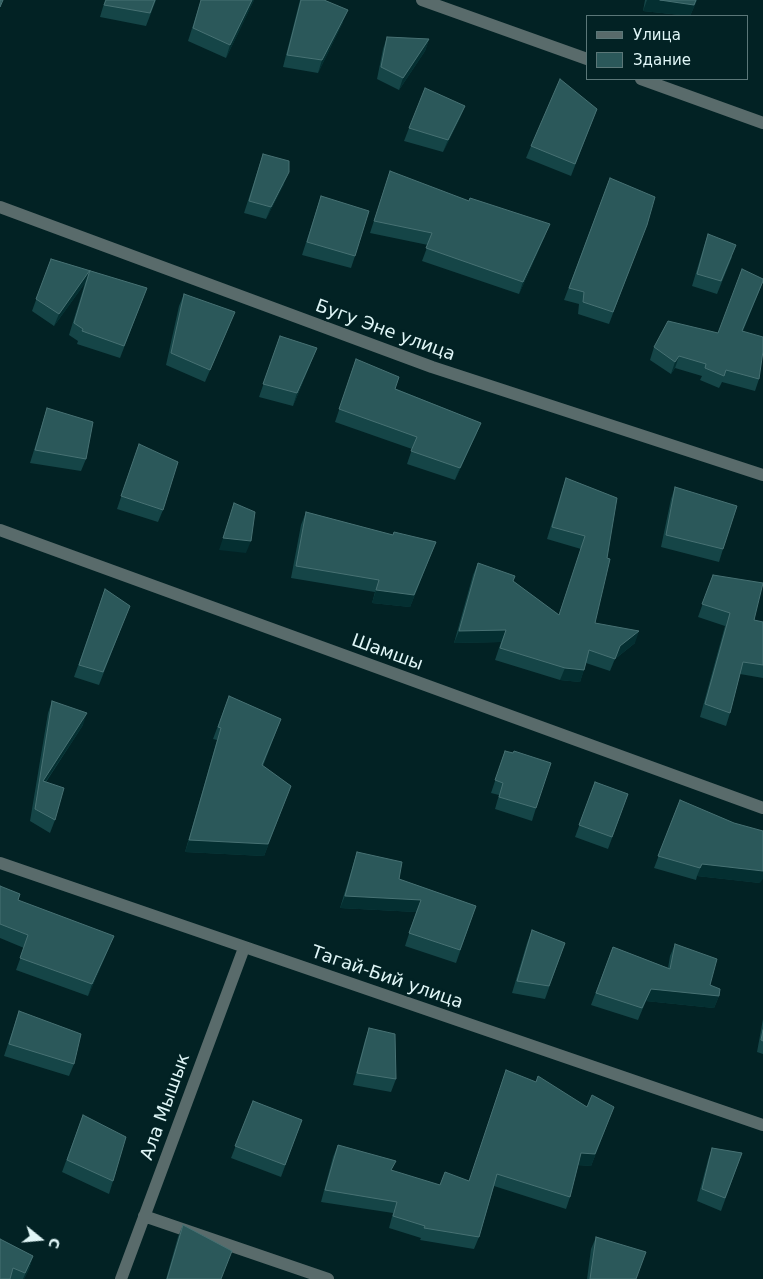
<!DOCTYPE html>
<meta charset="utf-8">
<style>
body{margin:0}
#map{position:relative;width:763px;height:1279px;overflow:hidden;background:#022224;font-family:"DejaVu Sans",sans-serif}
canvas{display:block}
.legend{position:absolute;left:586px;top:15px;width:162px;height:65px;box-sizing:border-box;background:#022224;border:1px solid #5b7778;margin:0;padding:6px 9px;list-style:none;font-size:15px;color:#e0f6f7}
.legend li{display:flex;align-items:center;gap:10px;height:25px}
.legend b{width:25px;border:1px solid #5b7778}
.north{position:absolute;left:15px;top:1214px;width:50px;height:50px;-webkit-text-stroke:4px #022224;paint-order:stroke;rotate:107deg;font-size:14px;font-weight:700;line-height:20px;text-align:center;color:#e0f6f7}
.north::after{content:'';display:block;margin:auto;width:18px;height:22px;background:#e0f6f7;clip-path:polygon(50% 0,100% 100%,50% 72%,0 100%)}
</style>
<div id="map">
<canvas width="763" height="1279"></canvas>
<ul class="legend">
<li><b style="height:6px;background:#596b6b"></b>Улица</li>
<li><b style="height:14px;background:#2b585a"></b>Здание</li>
</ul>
<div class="north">С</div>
</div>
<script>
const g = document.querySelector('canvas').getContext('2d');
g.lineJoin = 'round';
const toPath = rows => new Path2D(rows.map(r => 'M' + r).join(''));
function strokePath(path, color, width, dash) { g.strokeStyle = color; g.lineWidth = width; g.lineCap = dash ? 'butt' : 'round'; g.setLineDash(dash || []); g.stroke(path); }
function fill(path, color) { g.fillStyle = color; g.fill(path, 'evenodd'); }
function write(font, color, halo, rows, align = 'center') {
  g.font = font + ' "DejaVu Sans",sans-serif'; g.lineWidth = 5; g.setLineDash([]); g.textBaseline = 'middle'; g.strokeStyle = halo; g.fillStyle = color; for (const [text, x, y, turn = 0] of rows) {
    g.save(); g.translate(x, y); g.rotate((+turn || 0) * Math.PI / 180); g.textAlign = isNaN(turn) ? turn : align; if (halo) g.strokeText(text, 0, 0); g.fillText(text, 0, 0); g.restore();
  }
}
strokePath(toPath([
 [422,0,587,59],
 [641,79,763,123],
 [0,207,432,367,763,475],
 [0,530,763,808],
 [0,863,763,1125],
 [144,1216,328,1279],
 [121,1279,244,948]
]), '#596b6b', 12);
fill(toPath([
 [105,0,156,0,146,26,100,17],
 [201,0,254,0,226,58,188,41],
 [300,0,324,0,343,22,318,73,283,67],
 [645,0,697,0,690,16,643,11],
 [387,37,429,39,425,51,399,90,377,79,383,49],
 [465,106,460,118,443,152,404,141,409,128],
 [597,109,571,176,526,158,531,146],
 [263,154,284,184,266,219,244,213],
 [390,171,545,236,519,294,422,261,428,245,370,233],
 [610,178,642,237,609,324,578,314,579,304,564,300],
 [321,196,355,256,351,268,302,255],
 [708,234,732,257,717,294,692,286,704,246],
 [51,259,147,288,120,358,77,344,78,341,69,335,85,283,54,326,32,311],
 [763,282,743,331,759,379,755,391,722,382,719,388,700,380,702,376,675,368,671,374,650,360,654,347,718,333],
 [184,294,230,324,205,382,166,365,179,306],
 [280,336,317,348,293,406,259,397],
 [352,371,481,423,476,435,455,480,407,464,412,449,335,422],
 [47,408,86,459,81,471,30,463],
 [135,456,163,510,158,522,117,509],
 [566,478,617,498,595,623,635,643,615,659,610,671,586,663,580,682,560,680,495,660,501,642,454,643,473,575,478,563,513,581,559,615,581,549,547,539,562,490],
 [675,487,723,549,719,562,661,547,671,499],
 [306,512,393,535,436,542,410,607,372,603,375,592,291,578,301,525],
 [713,575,754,620,763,622,763,678,740,674,730,713,726,726,700,717,725,626,698,617],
 [105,589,125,618,99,685,74,677],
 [229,696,281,719,263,766,291,786,264,856,185,852,217,740,213,739],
 [52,701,83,725,46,782,55,820,50,833,30,821,48,713],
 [505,751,536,808,532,821,495,809,499,795,491,793],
 [595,782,628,794,608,849,575,837],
 [680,800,760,883,697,876,696,880,654,868],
 [357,852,399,879,476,906,456,963,405,946,416,912,340,908,353,865],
 [0,886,18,900,109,948,88,996,16,970,24,948,0,938],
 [532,930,565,943,545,999,512,993,527,943],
 [675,944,710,985,719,996,714,1008,646,1001,638,1020,591,1005,613,947,668,968,670,956],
 [19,1011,74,1064,69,1076,4,1056],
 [763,1019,763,1054,757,1052],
 [369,1028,396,1079,391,1092,353,1085,365,1040],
 [253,1101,302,1120,281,1177,231,1158],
 [587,1107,614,1107,591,1166,578,1165,570,1197,566,1209,494,1186,479,1237,474,1249,420,1240,421,1238,389,1228,393,1213,321,1202,333,1157,338,1145,392,1171,440,1185,469,1181],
 [83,1115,113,1181,109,1194,62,1172],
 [712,1148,742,1153,721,1211,697,1201,708,1160],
 [183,1225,221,1279,166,1279,178,1237],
 [596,1237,636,1279,587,1279,591,1249],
 [0,1239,33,1256,29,1269,24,1279,0,1279]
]), '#154547');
fill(toPath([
 [252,0,254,0,226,58,230,45],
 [647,0,697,0,690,16,643,11],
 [348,10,343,22,318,73,322,60],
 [429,39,425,51,399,90,403,78],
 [465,106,460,118,443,152,448,140],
 [289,172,284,184,266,219,271,207],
 [550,224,545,236,519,294,523,282],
 [90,270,85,283,54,326,59,314],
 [763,281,759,291,738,343,742,331],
 [317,348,312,360,293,406,297,393],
 [679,356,675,368,671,374,675,362],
 [481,423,476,435,455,480,460,468],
 [223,538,251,541,246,553,219,550],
 [436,542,410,607,372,603,376,590],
 [506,630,501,642,454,643,459,631],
 [639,631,635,643,615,659,610,671,620,646],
 [565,668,584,670,580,682,560,680],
 [87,713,83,725,38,793,43,781],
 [291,786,264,856,185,852,189,840],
 [702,864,763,871,763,879,760,883,697,876],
 [345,896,421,900,416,912,340,908],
 [114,936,109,948,88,996,92,984],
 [651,989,719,996,714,1008,646,1001,638,1020],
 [614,1107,591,1166,576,1165,581,1153],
 [33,1256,29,1269,24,1279,23,1279]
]), '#042f31');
const building = toPath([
 [0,0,3,0,0,7,0,0],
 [106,0,155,0,150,13,104,5,106,0],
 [201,0,252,0,230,45,193,28,201,0],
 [301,0,324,0,348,10,322,60,287,55,301,0],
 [660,0,696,0,694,5,660,0],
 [387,37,429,39,403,78,381,67,387,37],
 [560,79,597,109,575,164,531,146,560,79],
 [425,88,465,106,448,140,409,128,425,88],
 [263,154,289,161,289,172,271,207,249,201,263,154],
 [390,171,469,201,470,198,550,224,523,282,426,248,432,233,374,221,390,171],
 [610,178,655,197,647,225,613,312,583,302,584,292,569,288,610,178],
 [321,196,369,211,355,256,307,242,321,196],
 [708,234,736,245,721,281,697,274,708,234],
 [51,259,147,288,124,346,82,331,83,329,74,323,90,270,59,314,36,299,51,259],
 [742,269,763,279,763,281,742,331,763,337,763,351,759,379,726,370,724,376,705,368,706,364,679,356,675,362,654,347,668,321,718,333,742,269],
 [184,294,235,312,210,370,171,353,184,294],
 [280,336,317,348,297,393,263,384,280,336],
 [356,359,399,377,395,389,481,423,460,468,411,451,417,437,339,409,356,359],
 [47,408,93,422,86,459,35,450,47,408],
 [139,444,178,462,163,510,121,496,139,444],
 [566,478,617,498,607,558,610,559,595,623,639,631,620,646,615,659,589,650,584,670,565,668,500,648,506,630,459,631,478,563,515,576,513,581,559,615,585,536,552,527,566,478],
 [675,487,737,506,723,549,666,535,675,487],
 [234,503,255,512,251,541,223,538,234,503],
 [306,512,393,535,394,532,436,542,414,595,376,590,379,580,296,566,306,512],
 [713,575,763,583,754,620,763,622,763,665,743,662,730,713,705,704,730,613,702,604,713,575],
 [105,589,130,606,103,672,79,665,105,589],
 [229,696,281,719,262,765,291,786,268,844,189,840,221,728,218,727,229,696],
 [52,701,87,713,43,781,64,788,55,820,35,809,52,701],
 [505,751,513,753,514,751,551,763,536,808,499,797,503,783,495,780,505,751],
 [595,782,628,794,612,837,579,825,595,782],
 [680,800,734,823,763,831,763,871,702,864,700,868,658,856,680,800],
 [357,852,402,862,399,879,476,906,460,950,409,933,421,900,345,896,357,852],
 [0,886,20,894,18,900,114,936,92,984,20,958,28,935,0,924,0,886],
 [532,930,565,943,549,986,517,981,532,930],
 [675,944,717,959,710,985,720,989,719,996,651,989,642,1008,596,993,613,947,670,969,675,944],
 [19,1011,81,1034,74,1064,9,1044,19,1011],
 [369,1028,395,1034,396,1079,357,1073,369,1028],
 [763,1030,763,1041,761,1040,763,1030],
 [506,1070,536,1082,538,1076,587,1107,592,1095,614,1107,595,1154,581,1153,570,1197,497,1174,479,1237,424,1228,425,1226,393,1216,397,1202,325,1190,338,1145,396,1161,391,1170,440,1185,445,1172,469,1181,506,1070],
 [253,1101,302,1120,285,1165,235,1146,253,1101],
 [83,1115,126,1137,113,1181,67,1160,83,1115],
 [712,1148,742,1153,725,1198,702,1189,712,1148],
 [183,1225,232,1251,221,1279,167,1279,183,1225],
 [596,1237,646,1252,636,1279,590,1279,596,1237],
 [0,1239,33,1256,25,1273,13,1268,10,1279,0,1279,0,1239]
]);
fill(building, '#2b585a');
strokePath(building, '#477173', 1);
write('18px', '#e0f6f7', '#022224', [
 ["Бугу Эне улица",385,331,20],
 ["Шамшы",387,653,20],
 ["Тагай-Бий улица",387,978,19],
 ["Ала Мышык",166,1107,-70]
]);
</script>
